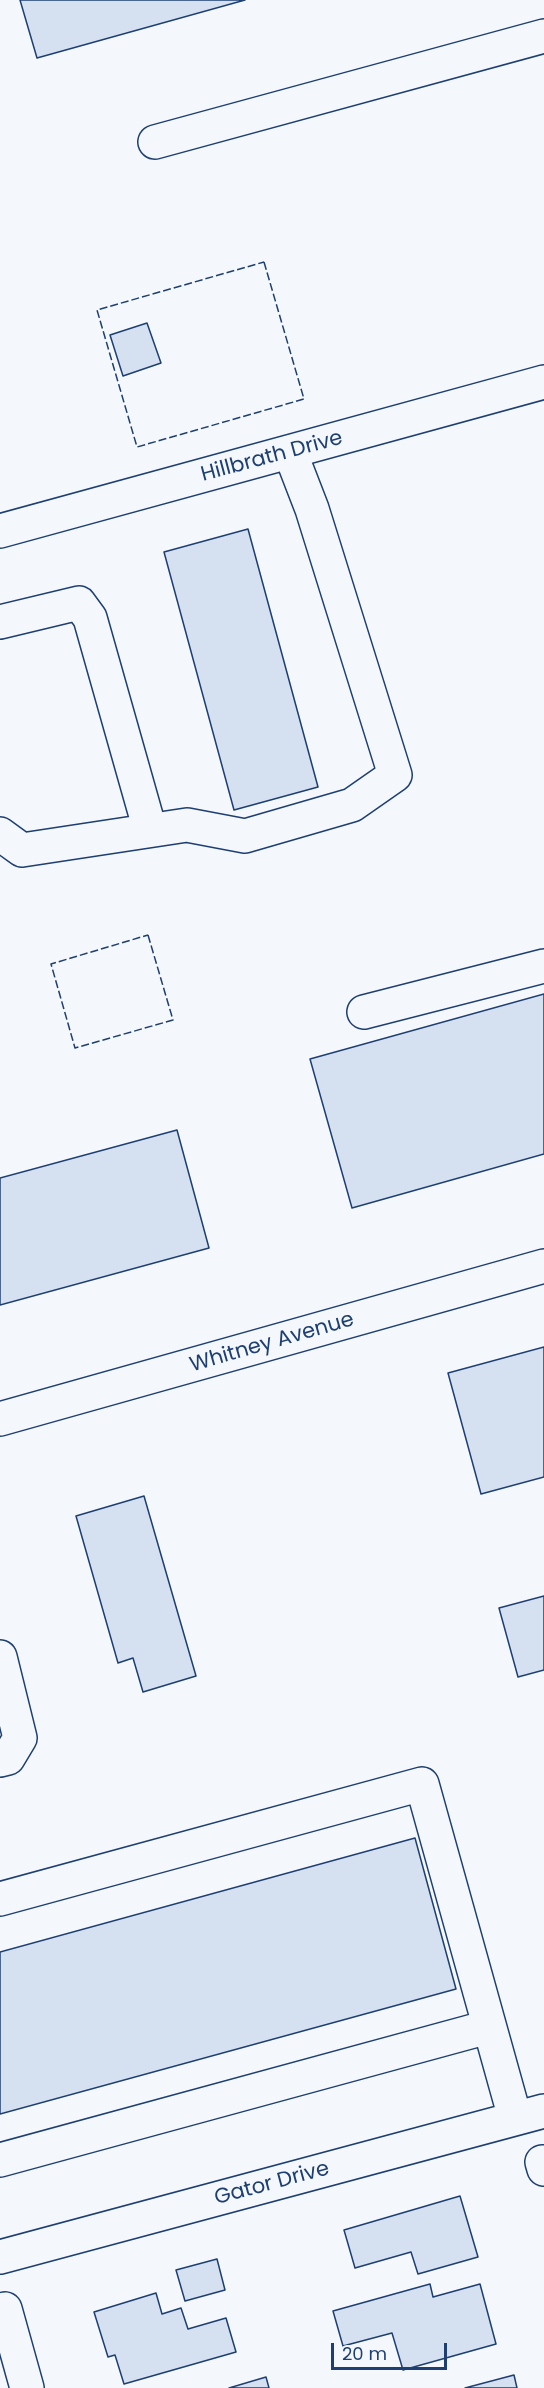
<!DOCTYPE html>
<style>
body{margin:0}
#map{position:relative;width:544px;height:2388px;overflow:hidden;background:#f4f7fb;font-family:Poppins,sans-serif}
canvas{display:block}
.scale{position:absolute;left:331px;top:2343px;width:116px;height:27px;box-sizing:border-box;border:3px solid #1d3f73;border-top:0;padding-left:8px;font-size:18px;line-height:21px;white-space:nowrap;color:#1d3f73;-webkit-text-stroke:4px #f4f7fb;paint-order:stroke}
</style>
<div id="map">
<canvas width="544" height="2388"></canvas>
<div class="scale">20 m</div>
</div>
<script>
const g = document.querySelector('canvas').getContext('2d');
g.lineJoin = 'round';
function fill(path, color) { g.fillStyle = color; g.fill(path, 'evenodd'); }
const toPath = rows => new Path2D(rows.map(r => 'M' + r).join(''));
function strokePath(path, color, width, dash) { g.strokeStyle = color; g.lineWidth = width; g.lineCap = dash ? 'butt' : 'round'; g.setLineDash(dash || []); g.stroke(path); }
function write(font, color, halo, rows, align = 'center') {
  g.font = font + ' Poppins,sans-serif'; g.lineWidth = 4.5; g.setLineDash([]); g.textBaseline = 'middle'; g.strokeStyle = halo; g.fillStyle = color; for (const [text, x, y, turn = 0] of rows) {
    g.save(); g.translate(x, y); g.rotate((+turn || 0) * Math.PI / 180); g.textAlign = isNaN(turn) ? turn : align; if (halo) g.strokeText(text, 0, 0); g.fillText(text, 0, 0); g.restore();
  }
}
const building = toPath([
 [20,0,245,0,37,58,20,0],
 [147,323,161,363,123,376,110,335,147,323],
 [248,529,318,787,234,810,164,552,248,529],
 [544,994,544,1154,352,1208,310,1059,544,994],
 [177,1130,209,1248,0,1305,0,1178,177,1130],
 [544,1347,544,1477,481,1494,448,1373,544,1347],
 [144,1496,196,1676,143,1692,133,1658,118,1663,76,1516,144,1496],
 [544,1596,544,1670,518,1677,499,1608,544,1596],
 [415,1838,456,1989,0,2114,0,1952,415,1838],
 [460,2196,478,2257,418,2274,411,2252,355,2268,344,2230,460,2196],
 [217,2259,225,2290,185,2301,176,2270,217,2259],
 [430,2284,433,2297,480,2284,496,2344,403,2370,392,2333,343,2346,333,2311,430,2284],
 [156,2293,162,2314,181,2308,188,2329,226,2318,236,2352,124,2384,115,2355,108,2357,94,2312,156,2293],
 [514,2375,517,2388,465,2388,514,2375],
 [266,2377,269,2388,229,2388,266,2377]
]);
fill(building, '#d5e0f0');
strokePath(building, '#1d3f73', 1.5);
const minor = toPath([
 [155,142,544,36],
 [0,531,544,382],
 [0,622,79,603,90,618,150,830],
 [0,834,22,850,187,825,245,836,352,805,395,775,312,509,290,452],
 [364,1012,544,966],
 [0,1419,544,1266],
 [0,1657,20,1738,8,1758,0,1760],
 [0,1899,422,1784,515,2118],
 [0,2160,488,2027],
 [542,2162,544,2169],
 [0,2257,544,2111],
 [5,2309,27,2388]
]);
strokePath(minor, '#1d3f73', 36);
strokePath(minor, '#f4f7fb', 33);
strokePath(toPath([
 [264,262,304,399,137,447,97,310,264,262],
 [148,935,173,1020,75,1048,51,964,148,935]
]), '#1d3f73', 1.5, [8, 3]);
write('21px', '#1d3f73', '#f4f7fb', [
 ["Hillbrath Drive",272,457,-15],
 ["Whitney Avenue",272,1343,-16],
 ["Gator Drive",272,2184,-15]
]);
</script>
